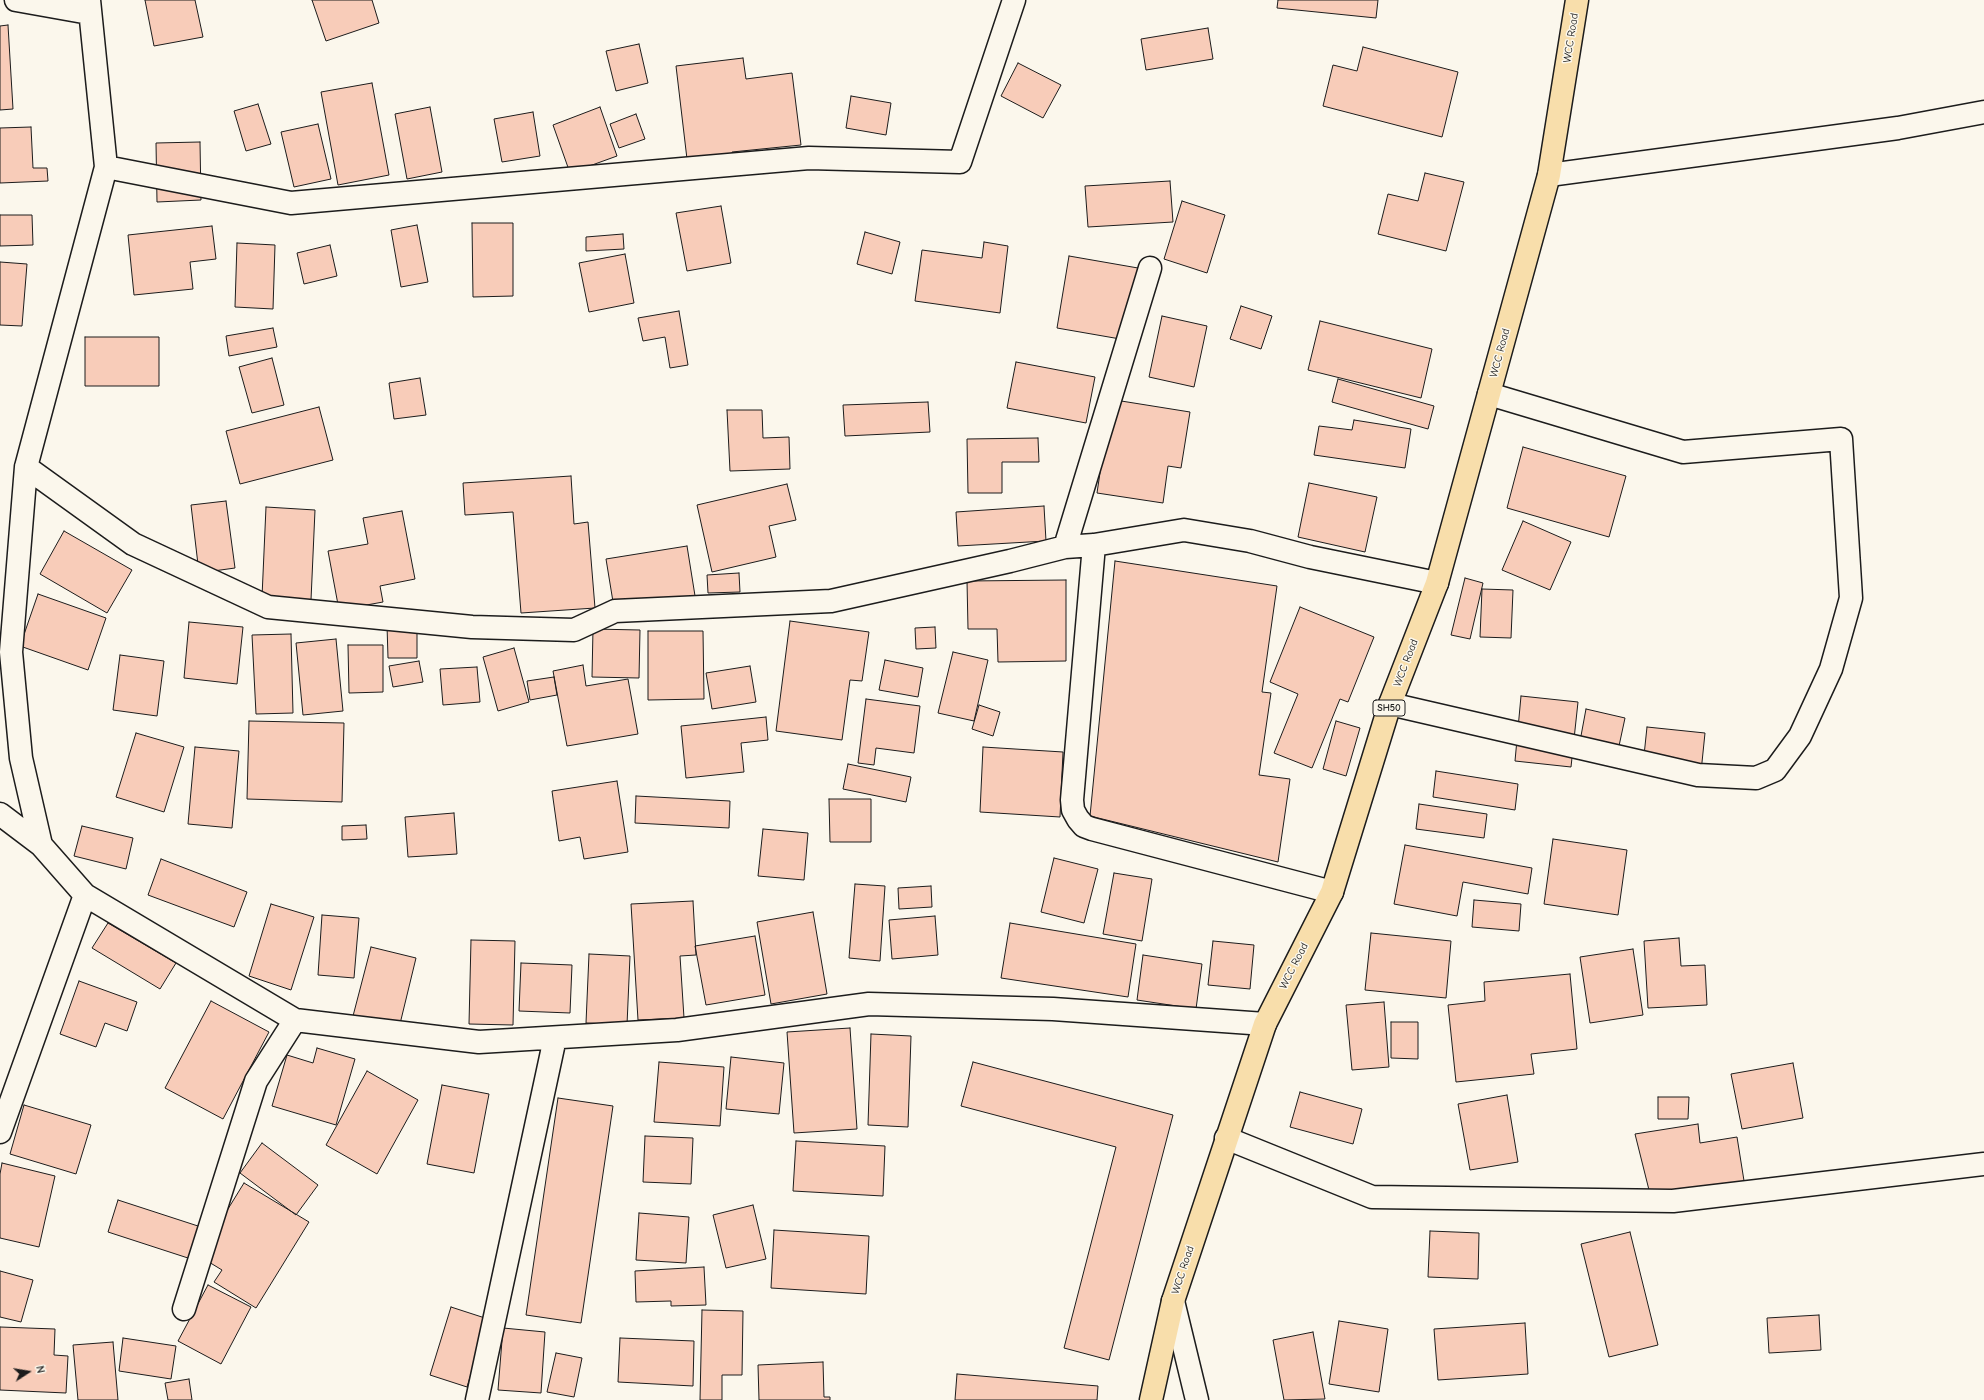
<!DOCTYPE html>
<style>
body{margin:0}
#map{position:relative;width:1984px;height:1400px;overflow:hidden;background:#fbf7ec;font-family:"Comic Neue",sans-serif}
canvas{display:block}
.north{position:absolute;left:8px;top:1352px;width:40px;height:40px;-webkit-text-stroke:3px #fbf7ec;paint-order:stroke;rotate:78deg;font-size:11px;font-weight:700;line-height:16px;text-align:center;color:#1c1c1c}
.north::after{content:'';display:block;margin:auto;width:14px;height:18px;background:#1c1c1c;clip-path:polygon(50% 0,100% 100%,50% 72%,0 100%)}
</style>
<div id="map">
<canvas width="1984" height="1400"></canvas>
<div class="north">N</div>
</div>
<script>
const g = document.querySelector('canvas').getContext('2d');
g.lineJoin = 'round';
function fill(path, color) { g.fillStyle = color; g.fill(path, 'evenodd'); }
const toPath = rows => new Path2D(rows.map(r => 'M' + r).join(''));
function strokePath(path, color, width, dash) { g.strokeStyle = color; g.lineWidth = width; g.lineCap = dash ? 'butt' : 'round'; g.setLineDash(dash || []); g.stroke(path); }
function write(font, color, halo, rows, align = 'center') {
  g.font = font + ' "Comic Neue",sans-serif'; g.lineWidth = 3; g.setLineDash([]); g.textBaseline = 'middle'; g.strokeStyle = halo; g.fillStyle = color; for (const [text, x, y, turn = 0] of rows) {
    g.save(); g.translate(x, y); g.rotate((+turn || 0) * Math.PI / 180); g.textAlign = isNaN(turn) ? turn : align; if (halo) g.strokeText(text, 0, 0); g.fillText(text, 0, 0); g.restore();
  }
}
const building = toPath([
 [145,0,195,0,203,37,154,46,145,0],
 [312,0,372,0,379,23,326,41,312,0],
 [1278,0,1378,0,1376,18,1277,8,1278,0],
 [8,25,13,109,0,110,0,26,8,25],
 [1208,28,1213,59,1146,70,1141,39,1208,28],
 [639,44,648,83,616,91,606,51,639,44],
 [1363,47,1458,72,1442,137,1323,106,1333,65,1357,71,1363,47],
 [743,58,746,79,792,73,801,145,732,152,734,170,689,176,676,66,743,58],
 [1018,63,1061,85,1043,118,1001,96,1018,63],
 [372,83,389,175,338,185,321,92,372,83],
 [851,96,891,103,886,135,846,128,851,96],
 [258,104,271,144,246,151,234,111,258,104],
 [430,107,442,172,407,179,395,114,430,107],
 [600,107,617,156,570,173,553,125,600,107],
 [533,112,540,156,502,162,494,119,533,112],
 [636,114,645,139,619,148,610,124,636,114],
 [318,124,331,179,294,187,281,132,318,124],
 [31,127,33,168,47,168,48,181,0,183,0,128,31,127],
 [200,142,201,200,157,202,156,143,200,142],
 [1425,173,1464,182,1446,251,1378,234,1388,194,1418,201,1425,173],
 [1170,181,1173,222,1088,227,1085,186,1170,181],
 [1182,201,1225,215,1207,273,1164,259,1182,201],
 [721,206,731,263,687,271,676,213,721,206],
 [0,215,32,215,33,245,0,246,0,215],
 [472,223,513,223,513,296,473,297,472,223],
 [417,225,428,282,401,287,391,230,417,225],
 [212,226,216,259,190,262,193,289,134,295,128,235,212,226],
 [865,232,900,242,892,274,857,264,865,232],
 [623,234,624,249,586,251,586,237,623,234],
 [984,242,1008,246,1000,313,915,301,922,250,982,258,984,242],
 [237,243,275,245,273,309,235,307,237,243],
 [330,245,337,276,304,284,297,253,330,245],
 [625,254,634,303,589,312,579,263,625,254],
 [1069,256,1138,268,1126,340,1057,328,1069,256],
 [0,262,27,264,22,326,0,325,0,262],
 [1241,306,1272,316,1261,349,1230,339,1241,306],
 [679,311,688,365,670,368,665,337,643,341,638,318,679,311],
 [1162,316,1207,326,1194,387,1149,377,1162,316],
 [1320,321,1432,349,1421,398,1308,370,1320,321],
 [273,328,277,347,229,356,226,336,273,328],
 [85,337,159,337,159,386,85,386,85,337],
 [272,358,284,405,252,413,239,367,272,358],
 [1016,362,1095,377,1086,423,1007,408,1016,362],
 [420,378,426,415,394,419,389,383,420,378],
 [1338,379,1434,406,1428,429,1332,402,1338,379],
 [1115,400,1190,412,1181,468,1168,466,1163,503,1097,493,1105,439,1115,400],
 [928,402,930,432,845,436,843,405,928,402],
 [319,407,333,460,240,484,226,431,319,407],
 [727,410,762,410,763,438,789,437,790,469,730,471,727,410],
 [1354,420,1411,429,1405,468,1314,455,1319,426,1352,430,1354,420],
 [1038,438,1039,462,1002,462,1002,493,968,493,967,439,1038,438],
 [1523,447,1626,476,1609,537,1507,508,1523,447],
 [571,476,574,524,588,522,595,608,521,613,513,512,465,515,463,483,571,476],
 [1309,483,1377,497,1365,552,1298,537,1309,483],
 [787,484,796,520,769,526,776,557,712,572,697,505,787,484],
 [226,501,235,568,199,573,191,505,226,501],
 [1044,506,1046,541,958,546,956,512,1044,506],
 [266,507,315,510,311,600,262,597,266,507],
 [402,511,415,579,380,586,383,602,339,610,328,551,368,544,363,518,402,511],
 [1523,521,1571,542,1550,590,1502,570,1523,521],
 [64,531,132,570,107,613,40,574,64,531],
 [687,546,696,602,615,614,606,559,687,546],
 [1115,561,1277,586,1262,692,1271,693,1259,775,1290,779,1278,862,1090,816,1115,561],
 [739,573,740,592,708,593,707,575,739,573],
 [1465,578,1483,583,1470,639,1451,635,1465,578],
 [1066,580,1066,661,998,662,997,629,968,629,967,581,1066,580],
 [1482,589,1513,590,1511,638,1480,637,1482,589],
 [38,594,106,618,88,670,20,646,38,594],
 [1300,607,1374,637,1348,702,1340,699,1312,768,1274,753,1298,694,1270,682,1300,607],
 [790,621,869,632,862,681,850,680,842,740,776,731,790,621],
 [189,622,243,627,237,684,184,678,189,622],
 [387,625,417,625,417,658,388,658,387,625],
 [935,627,936,648,916,649,915,628,935,627],
 [593,629,640,630,639,678,592,677,593,629],
 [648,631,703,631,704,699,648,700,648,631],
 [291,634,293,713,256,714,252,635,291,634],
 [336,639,343,711,303,715,296,643,336,639],
 [348,645,383,645,383,692,349,693,348,645],
 [514,648,529,702,498,711,483,657,514,648],
 [953,652,988,660,974,721,938,713,953,652],
 [120,655,164,661,157,716,113,710,120,655],
 [885,660,923,668,918,697,879,690,885,660],
 [419,661,423,682,393,687,389,666,419,661],
 [583,665,586,686,628,679,638,734,567,746,553,671,583,665],
 [750,666,756,702,712,709,706,673,750,666],
 [477,667,480,702,443,705,440,669,477,667],
 [554,677,557,695,530,700,527,681,554,677],
 [1521,696,1578,702,1571,767,1515,761,1521,696],
 [866,699,920,706,914,753,876,748,874,765,858,763,866,699],
 [979,705,1000,712,993,736,972,729,979,705],
 [1586,709,1625,718,1616,760,1578,752,1586,709],
 [766,717,768,740,741,743,744,772,686,778,681,726,766,717],
 [249,721,344,723,342,802,247,799,249,721],
 [1336,721,1360,728,1346,776,1323,769,1336,721],
 [1647,727,1705,733,1701,772,1643,765,1647,727],
 [136,733,184,747,164,812,116,797,136,733],
 [195,747,239,751,232,828,188,824,195,747],
 [983,747,1063,752,1060,817,980,812,983,747],
 [848,764,911,777,906,802,843,789,848,764],
 [1436,771,1518,784,1515,810,1433,797,1436,771],
 [617,781,628,852,584,859,580,837,559,841,552,791,617,781],
 [636,796,730,801,729,828,635,823,636,796],
 [829,799,871,799,871,842,830,842,829,799],
 [1419,804,1487,814,1484,838,1416,829,1419,804],
 [454,813,457,854,408,857,405,817,454,813],
 [366,825,367,839,342,840,342,826,366,825],
 [82,826,133,838,126,869,74,856,82,826],
 [763,829,808,833,804,880,758,876,763,829],
 [1553,839,1627,850,1618,915,1544,904,1553,839],
 [1405,845,1532,868,1528,894,1463,882,1457,916,1394,904,1405,845],
 [1054,858,1098,869,1084,923,1041,912,1054,858],
 [161,859,247,892,234,927,148,895,161,859],
 [1114,873,1152,879,1142,941,1103,934,1114,873],
 [855,884,885,886,880,961,849,958,855,884],
 [931,886,932,907,899,909,898,888,931,886],
 [1474,900,1521,904,1519,931,1472,927,1474,900],
 [693,901,696,955,680,956,684,1018,638,1020,631,904,693,901],
 [271,904,314,917,291,990,249,976,271,904],
 [813,912,827,994,771,1004,757,922,813,912],
 [322,915,359,918,354,978,318,975,322,915],
 [935,916,938,955,892,959,889,920,935,916],
 [108,923,176,963,160,989,92,948,108,923],
 [1010,923,1136,944,1128,997,1001,978,1010,923],
 [1371,933,1451,941,1446,998,1365,990,1371,933],
 [755,936,765,995,706,1005,695,946,755,936],
 [1679,938,1681,966,1705,965,1707,1005,1648,1008,1644,941,1679,938],
 [471,940,515,941,513,1025,469,1024,471,940],
 [1213,941,1254,945,1250,989,1208,985,1213,941],
 [371,947,416,958,399,1028,353,1016,371,947],
 [1633,949,1643,1015,1590,1023,1580,957,1633,949],
 [589,954,630,956,627,1025,586,1023,589,954],
 [1143,955,1202,964,1196,1009,1137,1000,1143,955],
 [521,963,572,965,570,1013,519,1011,521,963],
 [1570,974,1577,1049,1531,1054,1534,1074,1456,1082,1448,1005,1485,1001,1484,982,1570,974],
 [79,981,137,1002,127,1031,105,1023,96,1047,60,1034,79,981],
 [211,1001,269,1032,223,1119,165,1088,211,1001],
 [1384,1002,1389,1067,1352,1070,1346,1005,1384,1002],
 [1391,1022,1418,1022,1418,1059,1391,1058,1391,1022],
 [850,1028,857,1129,794,1133,787,1032,850,1028],
 [871,1034,911,1036,908,1127,868,1125,871,1034],
 [317,1048,355,1059,336,1125,272,1106,287,1055,313,1063,317,1048],
 [731,1057,784,1063,779,1114,726,1109,731,1057],
 [659,1062,724,1067,720,1126,654,1122,659,1062],
 [973,1062,1173,1115,1109,1360,1064,1348,1116,1147,961,1106,973,1062],
 [1793,1063,1803,1118,1742,1129,1731,1074,1793,1063],
 [367,1071,418,1100,377,1174,326,1145,367,1071],
 [442,1085,489,1094,474,1173,427,1164,442,1085],
 [1300,1092,1362,1109,1353,1144,1290,1127,1300,1092],
 [1507,1095,1518,1162,1470,1170,1458,1104,1507,1095],
 [1658,1097,1689,1097,1688,1119,1658,1119,1658,1097],
 [558,1098,613,1106,581,1323,526,1315,558,1098],
 [24,1105,91,1125,76,1174,10,1154,24,1105],
 [1698,1124,1700,1143,1737,1137,1745,1187,1651,1198,1635,1134,1698,1124],
 [645,1136,693,1138,691,1184,643,1182,645,1136],
 [796,1141,885,1146,883,1196,793,1191,796,1141],
 [262,1143,318,1185,296,1215,240,1173,262,1143],
 [2,1163,55,1176,39,1247,0,1238,0,1174,2,1163],
 [244,1183,309,1222,256,1308,214,1282,222,1270,199,1256,244,1183],
 [118,1200,201,1227,191,1259,108,1232,118,1200],
 [753,1205,766,1259,726,1268,713,1215,753,1205],
 [639,1213,689,1217,686,1263,636,1260,639,1213],
 [774,1230,869,1236,866,1294,771,1288,774,1230],
 [1430,1231,1479,1233,1478,1279,1428,1277,1430,1231],
 [1630,1232,1658,1345,1609,1357,1581,1244,1630,1232],
 [704,1267,706,1305,671,1306,671,1301,636,1302,635,1271,704,1267],
 [0,1271,33,1280,21,1322,0,1317,0,1271],
 [208,1285,251,1307,221,1364,178,1341,208,1285],
 [451,1307,488,1319,467,1387,430,1375,451,1307],
 [702,1310,743,1311,742,1375,722,1375,722,1400,700,1400,702,1310],
 [1819,1315,1821,1350,1769,1353,1767,1318,1819,1315],
 [1339,1321,1388,1329,1379,1392,1329,1384,1339,1321],
 [1525,1323,1528,1374,1438,1380,1434,1329,1525,1323],
 [0,1327,55,1329,54,1355,68,1356,66,1393,0,1390,0,1327],
 [503,1328,545,1332,541,1393,498,1390,503,1328],
 [1313,1332,1325,1399,1284,1400,1273,1340,1313,1332],
 [123,1338,176,1346,171,1379,119,1371,123,1338],
 [620,1338,694,1341,693,1386,618,1382,620,1338],
 [113,1342,118,1400,78,1400,73,1345,113,1342],
 [556,1353,582,1358,574,1397,547,1392,556,1353],
 [823,1362,824,1397,830,1397,830,1400,759,1400,758,1365,823,1362],
 [957,1374,1098,1386,1097,1400,955,1400,957,1374],
 [189,1379,192,1400,168,1400,165,1383,189,1379]
]);
fill(building, '#f8ccb9');
strokePath(building, '#1c1c1c', 1);
const street = toPath([
 [16,0,89,13],
 [89,0,106,167,26,467,11,652,21,758,41,845,85,895,295,1020,479,1042,677,1030,869,1004,1053,1009,1265,1024],
 [106,167,291,203,809,158,960,162,1014,0],
 [1549,175,1898,128,1984,112],
 [26,467,133,544,268,607,472,627,574,630,615,611,831,601,1010,561,1065,547,1094,545,1184,530,1250,541,1310,557,1437,583],
 [1094,545,1072,800,1073,810,1078,819,1084,826,1092,829,1332,892],
 [1065,547,1150,268],
 [1390,704,1698,775,1756,778,1775,770,1800,736,1831,669,1851,598,1841,439,1683,452,1489,394],
 [0,814,41,845],
 [0,1132,85,895],
 [184,1309,256,1081,295,1020],
 [477,1400,555,1038]
]);
const secondary = toPath([
 [1226,1138,1372,1197,1673,1201,1984,1164],
 [1173,1301,1197,1400]
]);
const primary = toPath([
 [1151,1400,1173,1301,1265,1024,1332,892,1390,704,1437,583,1549,175,1577,0]
]);
strokePath(street, '#1c1c1c', 25);
strokePath(secondary, '#1c1c1c', 25);
strokePath(primary, '#1c1c1c', 25);
strokePath(street, '#fbf7ec', 22);
strokePath(secondary, '#fbf7ec', 22);
strokePath(primary, '#f8deab', 22);
for (const [x, y, w] of [
 [1389,708,32]
]) { const box = new Path2D(); box.roundRect(x - w / 2, y - 8, w, 16, 3); g.fillStyle = '#fbf7ec'; g.fill(box); strokePath(box, '#1c1c1c', 1); }
write('bold 10px', '#1c1c1c', null, [
 ["SH50",1389,708]
]);
write('11px', '#1c1c1c', '#fbf7ec', [
 ["WCC Road",1571,38,-81],
 ["WCC Road",1500,353,-75],
 ["WCC Road",1406,663,-69],
 ["WCC Road",1294,966,-63],
 ["WCC Road",1183,1270,-72]
]);
</script>
